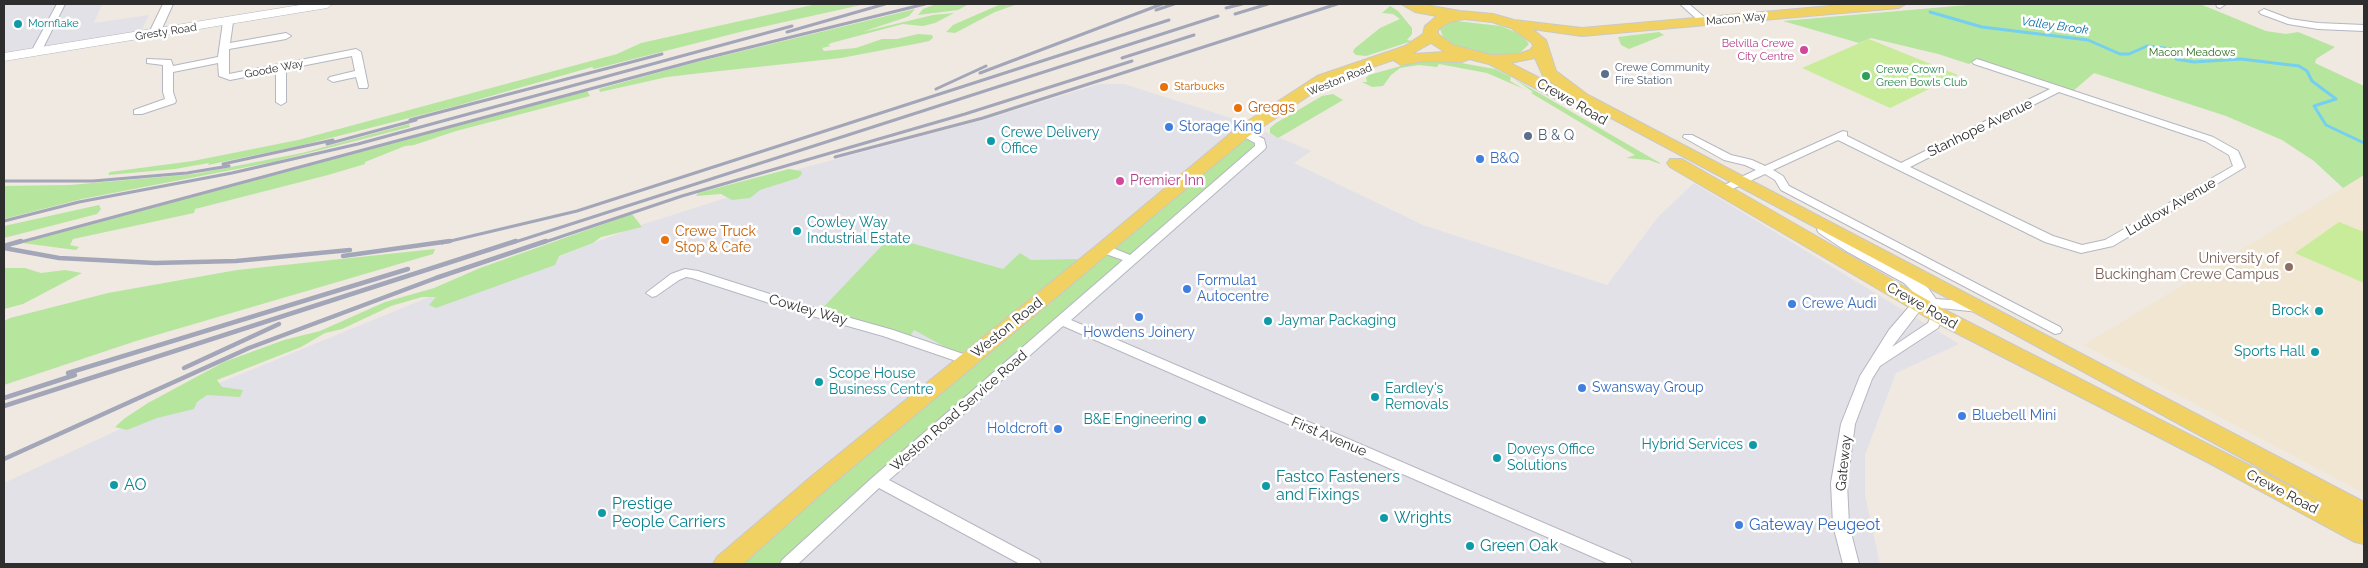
<!DOCTYPE html>
<style>
body{margin:0}
#map{position:relative;width:2368px;height:568px;overflow:hidden;background:#efe9e1;font-family:Raleway,sans-serif}
canvas{display:block}
.frame{position:absolute;inset:0;border:5px solid #2e2e2e;pointer-events:none}
</style>
<div id="map">
<canvas width="2368" height="568"></canvas>
<div class="frame"></div>
</div>
<script>
const g = document.querySelector('canvas').getContext('2d');
g.lineJoin = 'round';
function fill(path, color) { g.fillStyle = color; g.fill(path, 'evenodd'); }
const toPath = rows => new Path2D(rows.map(r => 'M' + r).join(''));
function strokePath(path, color, width, dash) { g.strokeStyle = color; g.lineWidth = width; g.lineCap = dash ? 'butt' : 'round'; g.setLineDash(dash || []); g.stroke(path); }
function write(font, color, halo, rows, align = 'center') {
  g.font = font + ' Raleway,sans-serif'; g.lineWidth = 5; g.setLineDash([]); g.textBaseline = 'middle'; g.strokeStyle = halo; g.fillStyle = color; for (const [text, x, y, turn = 0] of rows) {
    g.save(); g.translate(x, y); g.rotate((+turn || 0) * Math.PI / 180); g.textAlign = isNaN(turn) ? turn : align; if (halo) g.strokeText(text, 0, 0); g.fillText(text, 0, 0); g.restore();
  }
}
fill(toPath([
 [4,4,102,4,94,23,149,15,141,32,4,54],
 [1099,84,1124,84,1234,119,1311,151,1294,163,1423,225,1607,285,1658,217,1694,183,1959,344,1896,373,1865,455,1865,495,1880,564,4,564,4,483,217,384,456,286,463,293,641,225,798,175,795,170,983,120]
]), '#e3e1e8');
fill(toPath([
 [2364,175,2364,493,2084,345,2343,188]
]), '#f0e6d1');
fill(toPath([
 [817,4,861,5,744,31,594,69,592,67,456,106,299,146,208,165,209,163,175,169,108,175,110,172,193,161,298,140,617,54,641,43],
 [936,4,969,4,958,10,918,15,923,9],
 [1001,4,1018,4,995,12,955,33,946,32,953,25],
 [1979,4,2200,4,2266,31,2286,34,2298,32,2335,47,2316,59,2315,63,2364,86,2364,175,2343,188,2314,161,2282,140,2226,116,2094,73,2073,91,1976,60,1969,64,1938,54,1871,38,1859,43,1783,21],
 [1390,6,1398,11,1412,28,1412,34,1407,40,1412,41,1366,56,1356,55,1353,52,1354,49,1380,28,1400,19,1393,14,1382,13],
 [915,9,909,16,904,18,862,32,933,15,954,13,935,23,923,26,903,24,831,43,828,45,831,46,822,48,824,51,856,48,882,39,897,39,918,34,932,35,933,38,929,41,920,43,841,58,701,73,667,77,600,92,599,89,689,64],
 [1456,21,1501,26,1522,35,1529,44,1520,53,1514,55,1493,56,1457,46,1444,39,1440,29,1446,25,1445,23],
 [1659,32,1664,35,1629,49,1621,45,1618,37],
 [1422,60,1444,60,1495,69,1511,77,1510,81,1524,89,1487,73,1439,64,1437,67,1419,65,1400,68,1391,75,1383,86,1372,87,1362,82,1367,82,1366,78,1369,75],
 [1513,78,1660,163,1660,164,1649,160,1626,158,1635,155,1531,93,1533,92],
 [587,91,590,96,456,131,414,145,405,146,365,162,365,164,328,175,195,209,194,213,73,239,70,245,79,247,76,250,22,243],
 [1333,94,1343,100,1278,138,1270,133,1270,128,1276,123,1322,96],
 [409,124,410,127,273,162,82,199,4,219,4,186,70,185,195,174,302,153],
 [1243,132,1261,147,878,481,788,564,726,564,821,481,967,359,914,330,908,340,818,313,890,237,1003,269,1020,253,1031,260,1076,259,1084,265],
 [789,169,801,171,802,174,798,178,760,190,750,198,732,200,721,194,696,196,698,193],
 [99,205,101,209,97,214,4,238,4,226],
 [632,214,642,227,601,237,593,243,559,256,555,265,436,308,429,305,436,297,422,297,391,306,342,329,325,333,301,347,217,380,222,387,243,390,240,397,207,395,197,402,194,409,157,418,127,430,115,427,125,418,148,403,224,362,284,340,320,331,385,302,434,288,480,268],
 [435,249,433,254,136,341,4,385,4,321,10,318,108,293,237,270],
 [4,268,25,268,41,273,65,270,82,273,23,304,4,309]
]), '#b6e59e');
fill(toPath([
 [1869,39,1958,75,1890,108,1802,68],
 [2339,222,2364,232,2364,283,2295,253]
]), '#c9ec9a');
strokePath(toPath([
 [1930,12,1982,27,2088,40,2120,54,2129,54,2147,46,2172,49,2176,54,2176,59,2194,62,2241,59,2299,66,2307,71,2312,81,2336,99,2314,106,2326,125,2364,143]
]), '#75cff0', 3);
const minor = toPath([
 [57,4,65,4,41,52,39,54,33,54,31,52,57,4],
 [1680,4,1689,4,1710,22,1708,24,1702,24,1680,4],
 [2216,4,2226,4,2220,8,2217,7,2216,4],
 [2264,9,2290,19,2318,23,2364,25,2364,31,2318,29,2288,24,2261,14,2259,12,2264,9],
 [228,19,233,22,230,43,286,33,291,36,286,39,229,49,229,74,356,49,361,52,368,86,367,88,359,88,356,77,333,82,328,79,330,77,355,71,352,56,286,69,286,102,281,105,276,102,276,71,230,80,219,76,218,63,173,72,173,92,176,101,175,103,142,114,134,114,134,110,165,99,163,92,163,65,147,63,147,59,171,60,173,66,218,57,223,22,228,19],
 [1977,59,2213,137,2238,151,2245,167,2113,246,2081,253,2045,242,1838,140,1773,170,1783,176,1789,186,2060,327,2062,330,2060,333,2055,334,1781,190,1775,180,1765,174,1726,192,1718,192,1716,190,1718,188,1756,170,1745,165,1724,160,1683,137,1684,135,1692,135,1731,155,1752,160,1765,166,1843,131,1847,132,1847,136,1901,163,2050,89,1974,64,1972,62,1977,59],
 [2059,92,2205,141,2229,155,2233,166,2105,240,2082,245,2053,236,1910,167,2059,92],
 [1243,129,1264,139,1266,147,1265,149,1071,320,1630,560,1632,564,1609,564,1063,326,889,480,1039,560,1041,564,1020,564,879,488,798,564,780,564,782,560,873,477,1123,260,1100,252,1098,249,1100,246,1108,246,1130,255,1255,146,1255,143,1239,134,1238,132,1243,129],
 [685,269,698,271,801,304,893,330,972,357,974,360,967,364,962,363,883,336,791,310,692,278,686,277,679,280,656,296,652,297,646,293,671,274,685,269],
 [1919,300,1925,304,1892,347,1928,323,1933,312,1938,311,1944,315,1938,328,1880,366,1872,379,1855,424,1847,483,1849,525,1859,564,1843,564,1833,525,1831,483,1841,424,1860,376,1889,330,1914,301,1919,300]
]);
const tertiary = toPath([
 [163,4,173,4,159,35,151,35,149,33,163,4],
 [1824,226,1914,277,1928,288,1936,299,1979,302,1987,307,1979,312,1941,308,1946,315,1943,318,1933,318,1926,309,1918,307,1915,304,1921,300,1904,283,1846,251,1819,233,1817,230,1819,227,1824,226]
]);
const secondary = toPath([
 [306,4,333,4,327,8,4,61,4,53,306,4]
]);
const primary = toPath([
 [1401,4,1420,4,1460,11,1493,14,1514,20,1582,28,1853,4,1906,4,1899,8,1582,36,1532,29,1546,40,1556,71,1588,95,2364,502,2364,522,2357,520,2364,524,2364,544,2355,542,2211,464,1931,320,1670,167,1667,163,1670,159,1682,159,1945,310,2335,509,1974,312,1570,96,1562,101,1556,99,1489,64,1469,59,1462,62,1424,61,1401,65,1393,60,1329,82,1249,136,829,487,743,564,713,564,717,557,813,475,1097,245,1237,128,1317,76,1405,46,1423,34,1425,26,1437,16,1415,12,1401,4],
 [1464,19,1492,22,1511,28,1532,43,1533,46,1530,50,1519,54,1491,55,1453,45,1438,34,1438,30,1447,23,1464,19],
 [1431,43,1445,52,1412,54,1415,52,1431,43],
 [1535,58,1543,76,1559,88,1510,63,1535,58]
]);
strokePath(minor, '#b4b7c1', 2);
strokePath(tertiary, '#b4b7c1', 2);
strokePath(secondary, '#b4b7c1', 1);
strokePath(primary, '#c9c9c9', 2);
fill(minor, '#fff');
fill(tertiary, '#fff');
fill(secondary, '#fff');
fill(primary, '#f2d163');
strokePath(toPath([
 [1226,8,1242,4],
 [1156,10,1174,4],
 [1235,14,1268,4],
 [787,32,885,4],
 [1122,58,1194,35],
 [980,73,1162,4],
 [936,89,986,66],
 [410,120,662,54],
 [327,144,416,120],
 [835,157,983,118,1337,4],
 [223,164,333,140],
 [4,181,93,181,187,173,229,166],
 [4,221,79,202,232,173,358,144,792,26],
 [17,243,698,60,925,4],
 [442,243,577,211,1169,20],
 [512,243,1218,16],
 [542,243,682,196,965,114,1132,61]
]), '#a3a6b8', 3);
strokePath(toPath([
 [4,246,21,241],
 [4,248,59,258,155,263,236,261,350,250],
 [343,256,450,241],
 [184,368,279,324],
 [68,373,408,269],
 [4,398,75,375],
 [4,406,516,241],
 [4,459,249,348,436,278,546,241]
]), '#a3a6b8', 4.5);
for (const [x, y, r, color] of [
 [18,24,5,"#0f9aa8"],
 [1804,50,5,"#d1479c"],
 [1605,74,5,"#5c6f8a"],
 [1866,76,5,"#2e9e5b"],
 [1164,87,5,"#e8710a"],
 [1238,108,5,"#e8710a"],
 [1169,127,5,"#3f7fe0"],
 [1528,136,5,"#5c6f8a"],
 [991,141,5,"#0f9aa8"],
 [1480,159,5,"#3f7fe0"],
 [1120,181,5,"#d1479c"],
 [797,231,5,"#0f9aa8"],
 [665,240,5,"#e8710a"],
 [2289,267,5,"#8d6e63"],
 [1187,289,5,"#3f7fe0"],
 [1792,304,5,"#3f7fe0"],
 [2319,311,5,"#0f9aa8"],
 [1139,317,5,"#3f7fe0"],
 [1268,321,5,"#0f9aa8"],
 [2315,352,5,"#0f9aa8"],
 [819,382,5,"#0f9aa8"],
 [1582,388,5,"#3f7fe0"],
 [1375,397,5,"#0f9aa8"],
 [1962,416,5,"#3f7fe0"],
 [1202,420,5,"#0f9aa8"],
 [1058,429,5,"#3f7fe0"],
 [1753,445,5,"#0f9aa8"],
 [1497,458,5,"#0f9aa8"],
 [114,485,5,"#0f9aa8"],
 [1266,486,5,"#0f9aa8"],
 [602,513,5,"#0f9aa8"],
 [1384,518,5,"#0f9aa8"],
 [1739,525,5,"#3f7fe0"],
 [1470,546,5,"#0f9aa8"]
]) { const dot = new Path2D(); dot.arc(x, y, r, 0, 2 * Math.PI); g.fillStyle = color; g.fill(dot); strokePath(dot, '#fff', 2); }
write('11px', '#2e2e2e', '#fff', [
 ["Macon Way",1736,19,-5],
 ["Gresty Road",166,32,-9],
 ["Goode Way",274,69,-11],
 ["Weston Road",1340,80,-22]
]);
write('11px', '#0d838f', '#fff', [
 ["Mornflake",28,24]
], 'left');
write('11px', '#b23c85', '#fff', [
 ["Belvilla Crewe",1794,44],
 ["City Centre",1794,57]
], 'right');
write('11px', '#2c6e1b', '#fff', [
 ["Macon Meadows",2192,53]
]);
write('11px', '#4e5e75', '#fff', [
 ["Crewe Community",1615,68],
 ["Fire Station",1615,81]
], 'left');
write('11px', '#27864d', '#fff', [
 ["Crewe Crown",1876,70],
 ["Green Bowls Club",1876,83]
], 'left');
write('11px', '#c56008', '#fff', [
 ["Starbucks",1174,87]
], 'left');
write('italic 12px', '#0d6fa3', '#fff', [
 ["Valley Brook",2055,26,8]
]);
write('14px', '#2e2e2e', '#fff', [
 ["Crewe Road",1572,102,30],
 ["Stanhope Avenue",1980,128,-26],
 ["Ludlow Avenue",2171,207,-30],
 ["Crewe Road",1922,306,30],
 ["Cowley Way",808,310,16],
 ["Weston Road",1007,328,-39],
 ["Weston Road Service Road",959,411,-41],
 ["First Avenue",1329,437,23],
 ["Gateway",1844,463,-84],
 ["Crewe Road",2282,492,28]
]);
write('14px', '#c56008', '#fff', [
 ["Greggs",1248,108],
 ["Crewe Truck",675,232],
 ["Stop & Cafe",675,248]
], 'left');
write('14px', '#366cbe', '#fff', [
 ["Storage King",1179,127],
 ["B&Q",1490,159],
 ["Formula1",1197,281],
 ["Autocentre",1197,297],
 ["Crewe Audi",1802,304],
 ["Howdens Joinery",1139,333,"center"],
 ["Swansway Group",1592,388],
 ["Bluebell Mini",1972,416],
 ["Holdcroft",1048,429,"right"]
], 'left');
write('14px', '#0d838f', '#fff', [
 ["Crewe Delivery",1001,133],
 ["Office",1001,149],
 ["Cowley Way",807,223],
 ["Industrial Estate",807,239],
 ["Brock",2309,311,"right"],
 ["Jaymar Packaging",1278,321],
 ["Sports Hall",2305,352,"right"],
 ["Scope House",829,374],
 ["Business Centre",829,390],
 ["Eardley's",1385,389],
 ["Removals",1385,405],
 ["B&E Engineering",1192,420,"right"],
 ["Hybrid Services",1743,445,"right"],
 ["Doveys Office",1507,450],
 ["Solutions",1507,466]
], 'left');
write('14px', '#4e5e75', '#fff', [
 ["B & Q",1538,136]
], 'left');
write('14px', '#b23c85', '#fff', [
 ["Premier Inn",1130,181]
], 'left');
write('14px', '#785e54', '#fff', [
 ["University of",2279,259],
 ["Buckingham Crewe Campus",2279,275]
], 'right');
write('16px', '#0d838f', '#fff', [
 ["Fastco Fasteners",1276,477],
 ["and Fixings",1276,495],
 ["AO",124,485],
 ["Prestige",612,504],
 ["People Carriers",612,522],
 ["Wrights",1394,518],
 ["Green Oak",1480,546]
], 'left');
write('16px', '#366cbe', '#fff', [
 ["Gateway Peugeot",1749,525]
], 'left');
</script>
